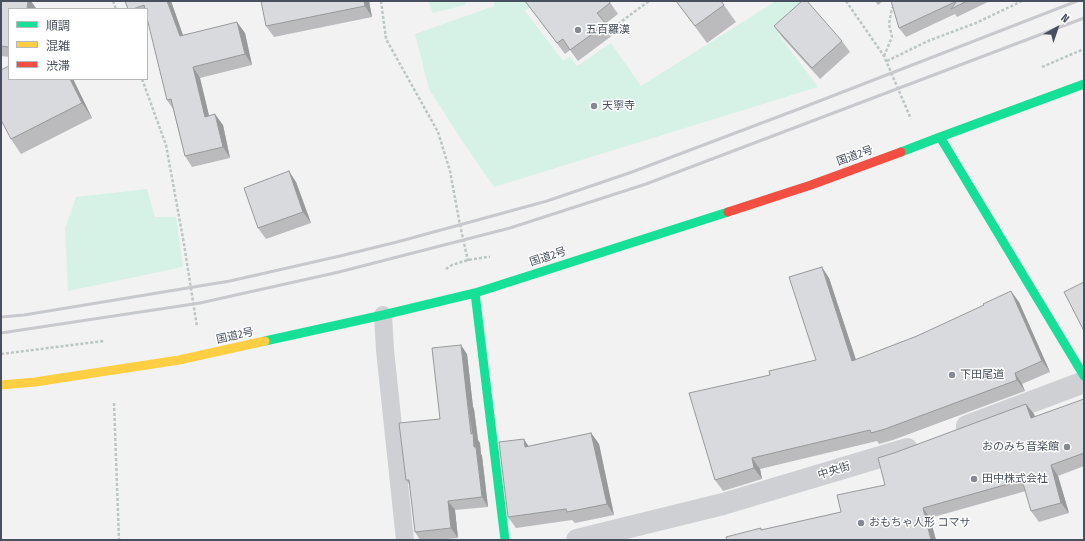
<!DOCTYPE html>
<meta charset="utf-8">
<style>
body{margin:0}
#map{position:relative;width:1085px;height:541px;overflow:hidden;background:#f2f2f2;font-family:"Fira Sans Condensed","Noto Sans JP",sans-serif}
canvas{display:block}
.frame{position:absolute;inset:0;border:2px solid #48505f;pointer-events:none}
.legend{position:absolute;left:8px;top:8px;width:140px;height:72px;box-sizing:border-box;background:#fff;border:1px solid #b6b9bf;margin:0;padding:5px 7px;list-style:none;font-size:12px;color:#48505f}
.legend li{display:flex;align-items:center;gap:8px;height:20px}
.legend b{width:20px;border:1px solid #b6b9bf}
.north{position:absolute;left:1037px;top:8px;width:40px;height:40px;-webkit-text-stroke:3px #fff;paint-order:stroke;rotate:40deg;font-size:11px;font-weight:700;line-height:16px;text-align:center;color:#48505f}
.north::after{content:'';display:block;margin:auto;width:14px;height:18px;background:#48505f;clip-path:polygon(50% 0,100% 100%,50% 72%,0 100%)}
</style>
<div id="map">
<canvas width="1085" height="541"></canvas>
<div class="frame"></div>
<ul class="legend">
<li><b style="height:5px;background:#16e098"></b>順調</li>
<li><b style="height:5px;background:#ffcf43"></b>混雑</li>
<li><b style="height:5px;background:#f24e42"></b>渋滞</li>
</ul>
<div class="north">N</div>
</div>
<script>
const g = document.querySelector('canvas').getContext('2d');
g.lineJoin = 'round';
function fill(path, color) { g.fillStyle = color; g.fill(path, 'evenodd'); }
const toPath = rows => new Path2D(rows.map(r => 'M' + r).join(''));
function strokePath(path, color, width, dash) { g.strokeStyle = color; g.lineWidth = width; g.lineCap = dash ? 'butt' : 'round'; g.setLineDash(dash || []); g.stroke(path); }
function write(font, color, halo, rows, align = 'center') {
  g.font = font + ' "Fira Sans Condensed","Noto Sans JP",sans-serif'; g.lineWidth = 3; g.setLineDash([]); g.textBaseline = 'middle'; g.strokeStyle = halo; g.fillStyle = color; for (const [text, x, y, turn = 0] of rows) {
    g.save(); g.translate(x, y); g.rotate((+turn || 0) * Math.PI / 180); g.textAlign = isNaN(turn) ? turn : align; if (halo) g.strokeText(text, 0, 0); g.fillText(text, 0, 0); g.restore();
  }
}
fill(toPath([
 [428,1,466,1,465,5,433,13],
 [494,1,539,1,525,11,563,61,570,57,577,66,611,43,641,86,776,1,808,1,811,5,778,34,818,87,494,187,463,142,429,89,415,34,494,6],
 [147,189,155,217,176,217,183,267,68,291,65,229,76,197]
]), '#d6f1e6');
strokePath(toPath([
 [113,1,116,9],
 [381,1,386,39,438,132,450,171,460,225,468,261],
 [846,1,884,56,911,119],
 [618,24,649,1],
 [884,56,892,37,889,24,892,8,895,6],
 [887,61,928,41,976,23,1022,1],
 [1042,67,1084,49],
 [142,79,166,145,184,244,197,327],
 [446,269,452,265,468,260,487,257,490,257],
 [1,354,104,341],
 [114,403,119,540]
]), '#bbc6c5', 2.5, [3, 2]);
strokePath(toPath([
 [383,315,385,350,405,540]
]), '#ced0d3', 18);
strokePath(toPath([
 [967,426,1084,382],
 [577,540,723,504,907,449]
]), '#ced0d3', 22);
strokePath(toPath([
 [940,137,1084,376],
 [901,152,940,137,1084,84],
 [475,293,505,540],
 [265,341,383,315,475,293,728,212]
]), '#16e098', 9);
strokePath(toPath([
 [1,385,35,382,179,360,265,341]
]), '#ffcf43', 9);
strokePath(toPath([
 [728,212,811,185,901,152]
]), '#f24e42', 9);
strokePath(toPath([
 [1,317,24,315,230,281,340,256,397,242,547,201,632,172,804,107,1077,1],
 [1,333,200,303,339,272,510,228,646,184,1084,18]
]), '#c8c9cc', 3);
fill(toPath([
 [1,1,36,8,36,9,9,9,9,57,1,56],
 [125,1,171,1,183,35,245,33,252,65,200,78,209,116,223,125,230,158,192,167,185,156,173,109,167,100,147,9,128,9],
 [369,1,372,17,274,37,266,26],
 [525,1,609,1,618,14,605,24,613,35,578,61,570,50,565,54],
 [676,1,721,1,736,22,707,43],
 [875,1,883,1,878,5],
 [891,1,990,1,957,17,955,14,906,37,899,28],
 [774,26,842,41,850,52,820,79,782,37],
 [9,79,73,79,92,118,21,154,11,139],
 [296,182,311,223,266,239,258,228],
 [829,278,856,360,1019,302,1050,372,1022,384,1025,391,893,440,879,444,877,441,760,469,762,479,723,491,715,480,770,375,816,360],
 [467,354,473,407,474,409,478,440,480,443,481,454,482,456,488,507,455,510,458,538,438,540,420,540,415,532,410,486,406,480,440,419],
 [1084,399,1084,466,1058,476,1069,513,1039,522,1031,511,1026,491,930,518,936,540,727,540,762,530,841,512,885,485,894,453,1026,404,1034,414,1035,417],
 [591,433,599,444,614,515,575,523,572,520,516,528,508,517,529,446]
]), '#bbbbbe');
fill(toPath([
 [28,1,31,1,36,8,36,9,27,9],
 [167,1,171,1,187,47,180,36],
 [364,1,369,1,372,17,365,6],
 [237,22,245,33,252,65,245,54],
 [193,67,200,78,212,128,205,117],
 [70,79,73,79,92,118,82,103],
 [215,114,223,125,230,158,223,147],
 [289,171,296,182,311,223,303,212],
 [822,267,829,278,860,372,852,361],
 [1011,291,1019,302,1050,372,1042,361],
 [461,345,467,354,473,407,474,409,478,440,480,443,481,454,482,456,488,507,482,497,467,399],
 [1015,373,1022,384,1025,391,1017,380],
 [1026,404,1034,414,1039,428,1031,418],
 [591,433,599,444,614,515,607,504],
 [524,439,531,450,525,447],
 [752,458,760,469,762,479,754,468],
 [1051,465,1058,476,1069,513,1061,503],
 [448,501,455,510,458,538,451,528],
 [923,508,930,518,936,540,931,540],
 [1,521,2,540,1,540]
]), '#98999b');
const building = toPath([
 [1,1,28,1,27,9,9,9,9,47,1,46,1,1],
 [125,1,167,1,180,36,237,22,245,54,193,67,205,117,215,114,223,147,185,156,171,99,167,100,147,18,147,9,145,9,144,5,133,9,128,9,125,1],
 [261,1,364,1,365,6,266,26,261,1],
 [525,1,609,1,610,3,597,13,606,24,570,50,563,39,557,43,525,1],
 [676,1,721,1,724,5,695,26,676,1],
 [802,1,807,1,842,41,812,68,774,26,802,1],
 [891,1,967,1,951,9,957,1,899,28,891,1],
 [9,66,9,79,70,79,82,103,11,139,1,120,1,70,9,66],
 [289,171,303,212,258,228,244,188,289,171],
 [822,267,852,361,917,336,984,305,983,304,1011,291,1042,361,1015,373,1017,380,885,429,871,433,870,430,752,458,754,468,715,480,689,393,770,375,769,371,816,360,789,277,822,267],
 [1084,282,1084,331,1064,292,1084,282],
 [461,345,467,399,471,434,473,433,474,447,476,447,482,497,448,501,451,528,415,532,409,480,406,480,399,423,440,419,432,348,461,345],
 [1084,399,1084,453,1051,465,1061,503,1031,511,1022,480,923,508,931,540,727,540,726,537,761,528,761,530,841,512,837,495,885,485,878,458,894,453,1026,404,1031,418,1084,399],
 [591,433,607,504,567,512,566,509,508,517,499,442,524,439,525,447,591,433]
]);
fill(building, '#d9dadd');
strokePath(building, '#98999b', 1);
for (const [x, y, r, color] of [
 [578,30,4,"#848992"],
 [594,106,4,"#848992"],
 [952,375,4,"#848992"],
 [1067,447,4,"#848992"],
 [974,479,4,"#848992"],
 [861,523,4,"#848992"]
]) { const dot = new Path2D(); dot.arc(x, y, r, 0, 2 * Math.PI); g.fillStyle = color; g.fill(dot); strokePath(dot, '#fff', 1.5); }
write('11px', '#48505f', '#fff', [
 ["五百羅漢",586,30],
 ["天寧寺",602,106],
 ["下田尾道",960,375],
 ["おのみち音楽館",1059,447,"right"],
 ["田中株式会社",982,479],
 ["おもちゃ人形 コマサ",869,523]
], 'left');
write('11px', '#48505f', '#fff', [
 ["国道2号",855,156,-20],
 ["国道2号",548,257,-18],
 ["国道2号",235,336,-13],
 ["中央街",834,471,-17]
]);
</script>
